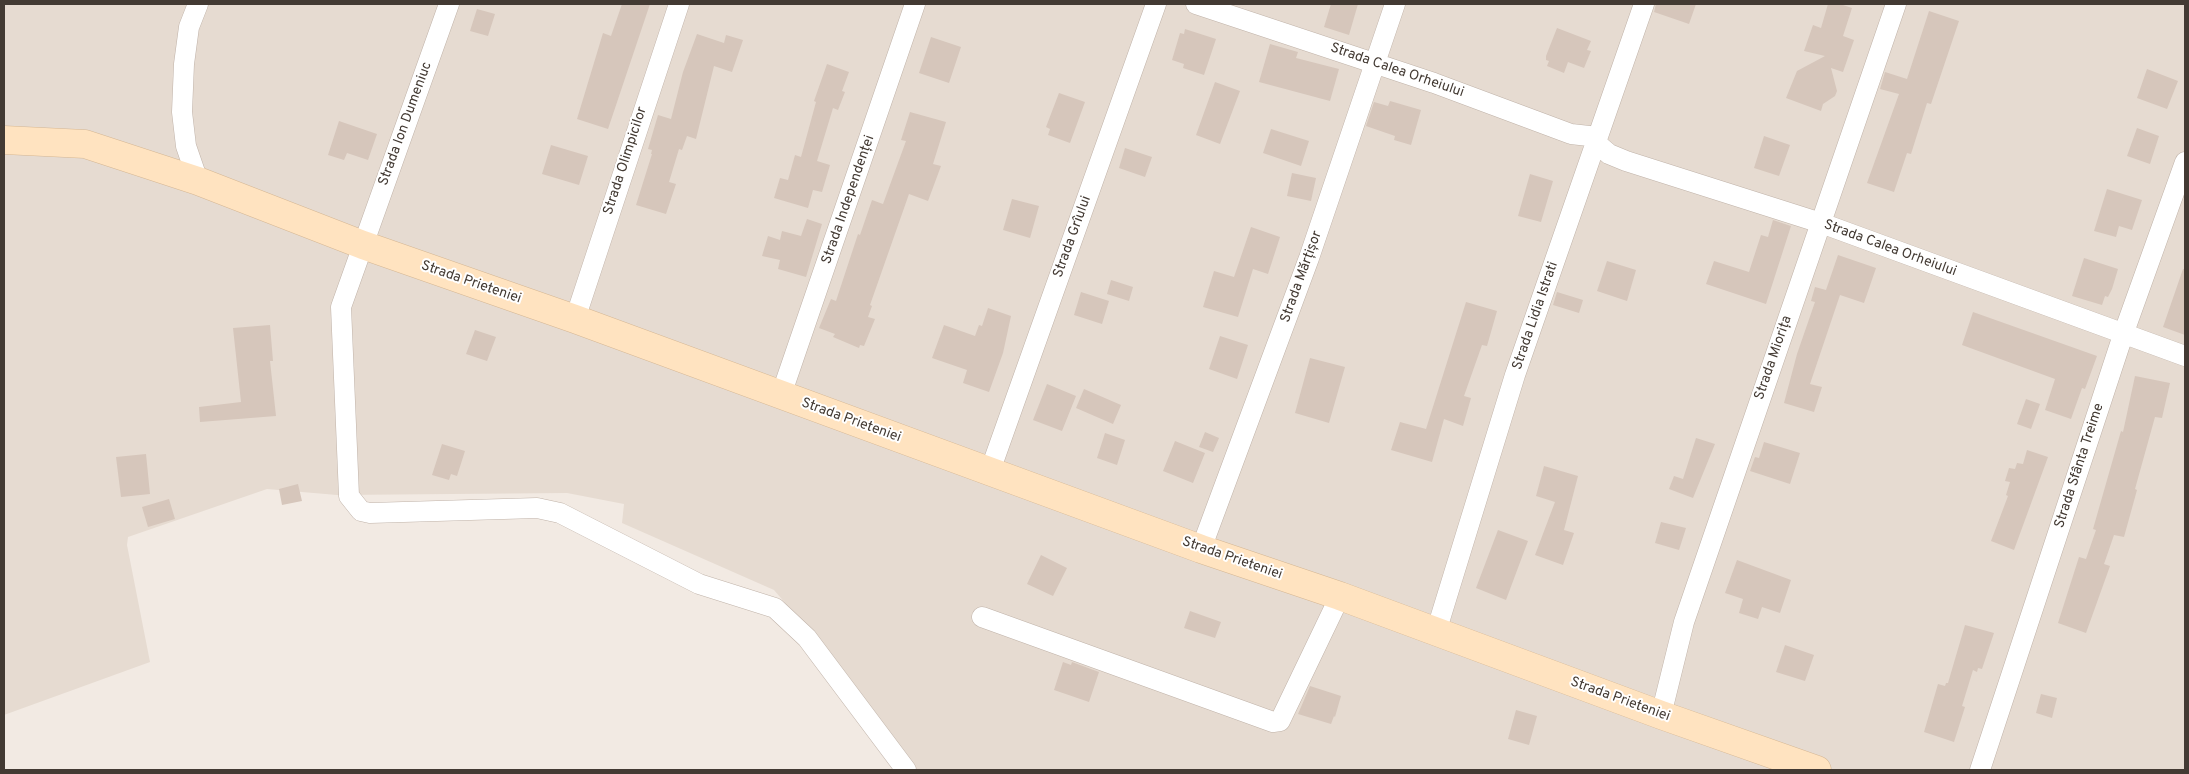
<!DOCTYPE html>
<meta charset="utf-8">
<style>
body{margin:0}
#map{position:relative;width:2189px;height:774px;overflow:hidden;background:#f2eae3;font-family:Overpass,sans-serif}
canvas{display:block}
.frame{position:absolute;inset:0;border:5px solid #433a33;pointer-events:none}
</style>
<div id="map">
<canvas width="2189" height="774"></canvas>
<div class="frame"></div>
</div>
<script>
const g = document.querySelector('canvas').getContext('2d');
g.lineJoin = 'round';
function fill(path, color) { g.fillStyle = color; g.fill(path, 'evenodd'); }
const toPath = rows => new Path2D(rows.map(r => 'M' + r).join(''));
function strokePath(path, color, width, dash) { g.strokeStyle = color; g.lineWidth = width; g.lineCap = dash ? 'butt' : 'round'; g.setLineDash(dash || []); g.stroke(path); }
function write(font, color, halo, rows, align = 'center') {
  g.font = font + ' Overpass,sans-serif'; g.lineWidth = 4; g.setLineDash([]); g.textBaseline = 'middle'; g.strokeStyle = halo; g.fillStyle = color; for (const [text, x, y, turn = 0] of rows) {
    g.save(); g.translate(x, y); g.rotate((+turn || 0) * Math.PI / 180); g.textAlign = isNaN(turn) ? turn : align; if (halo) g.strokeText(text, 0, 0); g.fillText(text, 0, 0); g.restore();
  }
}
fill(toPath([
 [4,4,2185,4,2185,770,915,770,902,757,849,677,774,590,622,523,624,504,567,493,337,495,267,489,128,537,127,545,150,662,4,715]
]), '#e6dbd1');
fill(toPath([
 [622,4,650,4,608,129,577,119,603,33,611,36],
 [1331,4,1358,4,1349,35,1324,27],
 [1656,4,1696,4,1689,24,1654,12],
 [1828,4,1840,4,1852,8,1843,36,1854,40,1843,72,1831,68,1837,91,1835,96,1823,104,1821,111,1786,98,1797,71,1825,56,1804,51,1813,25,1821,28],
 [477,9,495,14,488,36,470,31],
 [1929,11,1959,21,1931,104,1927,103,1911,154,1907,153,1894,192,1867,183,1899,94,1880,89,1885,72,1907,79],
 [1557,28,1591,41,1587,50,1591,51,1584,68,1568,62,1564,73,1547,66,1549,61,1546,60,1546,56],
 [1185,29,1216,39,1204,75,1183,68,1184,64,1172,60,1180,33,1184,34],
 [697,34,724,43,726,35,743,40,732,72,714,66,696,139,687,136,682,150,679,149,669,182,676,184,666,214,636,205,652,154,651,154,652,150,648,149,658,115,671,119,683,72],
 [931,37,961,47,949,83,919,73],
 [1270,44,1298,52,1296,58,1339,69,1330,101,1259,82],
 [827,64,849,72,842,91,845,92,838,110,833,108,817,161,830,165,822,192,813,190,808,208,774,198,780,178,788,180,795,155,801,157,816,102,814,101],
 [2147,69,2178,81,2167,109,2137,98],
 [1215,82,1240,91,1220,144,1196,135],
 [1059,93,1085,102,1070,143,1048,135,1050,129,1046,127],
 [1390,101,1421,110,1411,145,1394,140,1395,136,1366,126,1374,102,1388,106],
 [910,112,946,122,933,164,941,166,928,201,909,194,870,305,872,306,868,317,875,319,864,346,860,345,859,348,833,337,835,334,819,328,831,299,836,301,858,234,860,235,872,200,883,204,906,141,901,140],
 [339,121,377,134,368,160,347,153,344,160,328,155],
 [2137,128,2159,136,2150,164,2127,156],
 [1271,129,1309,141,1301,166,1263,153],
 [1764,136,1790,145,1779,176,1754,168],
 [551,145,588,156,579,185,542,174],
 [1125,148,1152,157,1145,177,1119,168],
 [1292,173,1316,178,1311,201,1287,196],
 [1530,174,1553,181,1541,222,1518,216],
 [2107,189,2142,200,2132,230,2119,226,2116,237,2094,231],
 [1012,199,1039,206,1030,238,1003,230],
 [807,219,822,224,806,277,778,269,780,260,762,256,768,236,780,240,782,231,801,236],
 [1773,220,1791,226,1766,304,1706,284,1714,261,1749,272,1761,235,1768,237],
 [1251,227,1280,237,1268,274,1253,269,1238,317,1203,307,1214,271,1234,277],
 [1838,255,1876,268,1864,303,1840,295,1810,384,1822,387,1814,412,1784,403,1797,354,1815,302,1811,301,1815,287,1826,290],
 [2084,258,2118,269,2112,289,2108,297,2105,296,2102,305,2072,296],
 [1607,261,1636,270,1627,301,1597,291],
 [2183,269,2185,269,2185,335,2163,327],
 [1111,280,1133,287,1129,301,1107,294],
 [1081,292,1109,301,1102,324,1074,315],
 [1557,292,1583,300,1579,313,1553,305],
 [1466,302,1497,311,1487,346,1482,345,1464,396,1471,398,1463,426,1444,419,1432,462,1391,450,1400,422,1426,429],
 [988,308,1011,316,1003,353,989,392,963,383,967,370,932,358,944,325,975,336,979,325,982,326],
 [1973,312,2097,356,2085,389,2082,388,2071,419,2045,410,2055,379,1962,345],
 [270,325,273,361,270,361,276,416,200,422,199,407,241,402,233,328],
 [475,330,496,337,487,361,466,354],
 [1220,336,1248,345,1237,379,1209,369],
 [1310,358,1345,367,1329,423,1295,413],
 [2135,376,2170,383,2162,418,2155,417,2135,489,2137,490,2124,537,2114,535,2104,564,2110,566,2086,633,2058,623,2079,557,2086,559,2096,530,2093,529,2121,431,2123,432],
 [1047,384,1076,396,1062,431,1033,420],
 [1084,389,1121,405,1113,424,1076,408],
 [2026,399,2040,404,2031,429,2017,424],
 [1205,432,1219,438,1213,452,1199,447],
 [1105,433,1125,440,1117,465,1097,458],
 [1696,438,1715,444,1693,498,1669,489,1674,476,1683,479],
 [1175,441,1205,453,1193,483,1163,471],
 [1764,442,1800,453,1790,484,1750,471,1755,457,1759,458],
 [442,444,465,451,457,476,451,474,449,480,432,475],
 [2027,450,2048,457,2014,550,1991,541,2008,496,2006,495,2010,482,2005,481,2009,468,2015,469,2017,463,2023,464],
 [146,454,150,494,121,497,116,457],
 [1544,466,1578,476,1564,530,1574,533,1563,565,1535,555,1555,502,1536,496],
 [298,484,302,501,282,505,279,489],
 [169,499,175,519,148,527,142,507],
 [1661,522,1686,528,1679,550,1655,543],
 [1498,530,1528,541,1506,600,1476,588],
 [1041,555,1067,568,1053,596,1027,584],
 [1737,560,1791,580,1780,613,1762,607,1758,619,1739,613,1743,599,1725,593],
 [1190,611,1221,622,1215,638,1184,628],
 [1965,625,1994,633,1982,669,1978,668,1977,672,1973,670,1962,706,1965,707,1954,742,1924,732,1938,684,1945,686,1946,683,1948,683],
 [1785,645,1814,655,1805,681,1776,672],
 [1063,662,1071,665,1072,662,1099,672,1089,702,1054,690],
 [1310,686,1341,696,1335,717,1334,716,1331,724,1298,714],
 [2041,694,2057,698,2052,718,2036,713],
 [1516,710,1537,716,1529,745,1508,739]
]), '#d6c6bb');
const street = toPath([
 [198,4,189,27,184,64,182,112,186,146,198,181],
 [449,4,341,307,349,496,361,511,370,513,537,508,560,513,699,584,775,608,807,638,906,770],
 [1196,4,1434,83,1571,134,1598,137],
 [1596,143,1609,154,1626,161,1821,223,2185,356],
 [575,319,679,4],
 [781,395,915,4],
 [990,471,1156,4],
 [1201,549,1309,258,1395,4],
 [982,617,1273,722,1280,721,1340,596],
 [1436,632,1515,375,1644,4],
 [1661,715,1684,622,1896,4],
 [1980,770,2123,335,2185,162]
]);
const secondary = toPath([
 [4,140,85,144,198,181,363,245,575,319,1201,549,1340,596,1661,715,1817,770]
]);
strokePath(street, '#c0b3a9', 21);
strokePath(secondary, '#d5b794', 29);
strokePath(street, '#fff', 20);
strokePath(secondary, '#ffe3c0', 28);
write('14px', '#433a33', '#fff', [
 ["Strada Calea Orheiului",1397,71,19],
 ["Strada Ion Dumeniuc",406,124,-70],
 ["Strada Olimpicilor",626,161,-72],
 ["Strada Independenței",849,200,-71],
 ["Strada Grîului",1073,237,-70],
 ["Strada Calea Orheiului",1890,249,20],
 ["Strada Mărțișor",1302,277,-70],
 ["Strada Prieteniei",471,283,19],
 ["Strada Lidia Istrati",1536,316,-71],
 ["Strada Miorița",1774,358,-71],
 ["Strada Prieteniei",851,421,20],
 ["Strada Sfânta Treime",2080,466,-72],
 ["Strada Prieteniei",1232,559,19],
 ["Strada Prieteniei",1620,700,20]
]);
</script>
